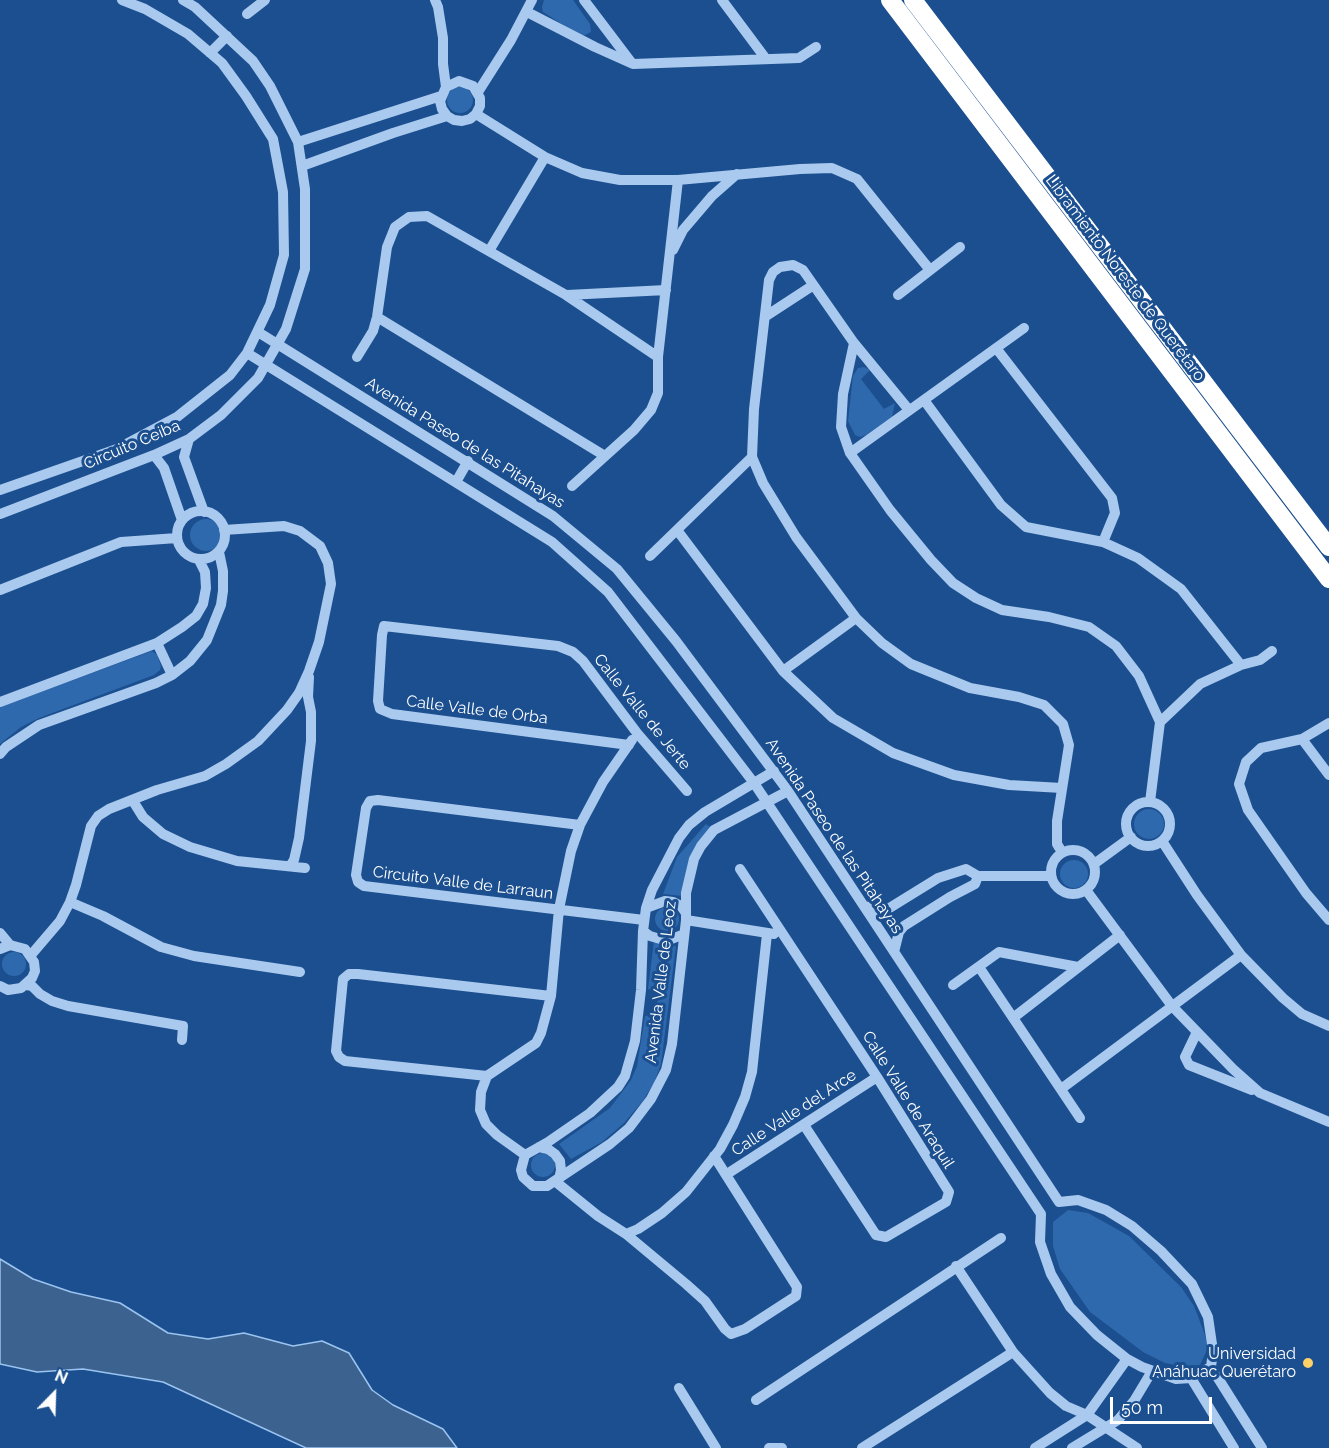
<!DOCTYPE html>
<meta charset="utf-8">
<style>
body{margin:0}
#map{position:relative;width:1329px;height:1448px;overflow:hidden;background:#1b4f8f;font-family:Raleway,sans-serif}
canvas{display:block}
.north{position:absolute;left:24px;top:1364px;width:60px;height:60px;-webkit-text-stroke:4px #1b4f8f;paint-order:stroke;rotate:23deg;font-size:16px;font-weight:700;line-height:24px;text-align:center;color:#fff}
.north::after{content:'';display:block;margin:auto;width:21px;height:27px;background:#fff;clip-path:polygon(50% 0,100% 100%,50% 72%,0 100%)}
.scale{position:absolute;left:1110px;top:1397px;width:102px;height:27px;box-sizing:border-box;border:3px solid #fff;border-top:0;padding-left:8px;font-size:18px;line-height:21px;white-space:nowrap;color:#fff;-webkit-text-stroke:4px #1b4f8f;paint-order:stroke}
</style>
<div id="map">
<canvas width="1329" height="1448"></canvas>
<div class="north">N</div>
<div class="scale">50 m</div>
</div>
<script>
const g = document.querySelector('canvas').getContext('2d');
g.lineJoin = 'round';
function fill(path, color) { g.fillStyle = color; g.fill(path, 'evenodd'); }
const toPath = rows => new Path2D(rows.map(r => 'M' + r).join(''));
function strokePath(path, color, width, dash) { g.strokeStyle = color; g.lineWidth = width; g.lineCap = dash ? 'butt' : 'round'; g.setLineDash(dash || []); g.stroke(path); }
function write(font, color, halo, rows, align = 'center') {
  g.font = font + ' Raleway,sans-serif'; g.lineWidth = 6; g.setLineDash([]); g.textBaseline = 'middle'; g.strokeStyle = halo; g.fillStyle = color; for (const [text, x, y, turn = 0] of rows) {
    g.save(); g.translate(x, y); g.rotate((+turn || 0) * Math.PI / 180); g.textAlign = isNaN(turn) ? turn : align; if (halo) g.strokeText(text, 0, 0); g.fillText(text, 0, 0); g.restore();
  }
}
fill(toPath([
 [544,0,573,0,590,24,591,32,585,35,579,35,543,12,542,7],
 '447 100a13 13 0 1 1 26 0a13 13 0 1 1-26 0Z',
 [864,367,870,370,861,379,884,409,895,403,892,417,866,435,860,437,855,435,848,421,853,376,858,368],
 '190 535a16 16 0 1 1 32 0a16 16 0 1 1-32 0Z',
 [152,651,157,655,161,666,160,670,154,675,39,718,21,727,0,744,0,707],
 '1134 824a15 15 0 1 1 30 0a15 15 0 1 1-30 0Z',
 [706,824,710,827,683,896,663,894,677,857],
 '1060 874a14 14 0 1 1 28 0a14 14 0 1 1-28 0Z',
 '655 919a12 12 0 1 1 24 0a12 12 0 1 1-24 0Z',
 [654,941,663,946,676,946,661,1064,654,1083,642,1102,624,1123,602,1142,571,1159,559,1144,610,1108,631,1080,637,1066,645,1016,656,1014,658,992,648,989],
 '2 964a12 12 0 1 1 24 0a12 12 0 1 1-24 0Z',
 '531 1165a12 12 0 1 1 24 0a12 12 0 1 1-24 0Z',
 [1068,1210,1088,1213,1129,1236,1181,1287,1194,1306,1204,1332,1208,1348,1200,1365,1185,1367,1165,1363,1143,1352,1090,1312,1060,1269,1053,1246,1053,1222]
]), '#2e69ad');
const water = toPath([
 [0,1259,33,1279,71,1292,120,1303,168,1333,208,1339,244,1333,293,1346,322,1341,349,1353,372,1390,393,1405,443,1429,457,1448,306,1448,163,1382,83,1369,37,1372,0,1364,0,1259]
]);
fill(water, '#3c6290');
strokePath(water, '#9cc4f0', 1.5);
strokePath(toPath([
 [435,0,438,7,443,38,443,64,446,87],
 [584,0,631,62],
 [722,0,766,59],
 [527,12,595,47,633,64,799,58,816,47],
 [247,14,265,0],
 [210,53,227,36],
 [478,92,511,40,532,0],
 [476,114,545,157,582,173,620,180,678,180,800,169,832,168,857,179,930,270],
 [298,142,441,96],
 [302,166,393,133,447,116,454,120,462,121,470,119,476,114,480,106,480,98,473,86,459,81,446,87,440,101,442,109,447,116],
 [673,250,683,230,712,196,737,174],
 [489,251,545,157],
 [567,295,666,290],
 [898,295,960,247],
 [766,316,812,286],
 [377,317,605,456],
 [258,332,553,516,617,569,676,641,788,791,1059,1202],
 [854,343,843,394,841,427,850,453,890,510,931,560,953,583,976,598,1002,610,1049,617,1089,627,1116,646,1139,676,1160,722],
 [996,348,1112,498,1115,513,1103,542],
 [247,353,552,542,608,592,754,783,1041,1214,1040,1242,1051,1274,1070,1307,1097,1335,1127,1359,1142,1367,1176,1379,1191,1378,1211,1367],
 [357,357,373,331,377,317,387,247,395,227,409,217,427,216,566,295,658,357],
 [924,400,1001,505,1026,527,1103,542,1138,558,1181,589,1241,665],
 [189,439,184,457,204,512],
 [850,453,1024,328],
 [154,455,164,468,182,520],
 [752,457,763,483,796,537,856,618,882,643,911,664,970,688,1019,697,1044,705,1063,724,1069,745,1057,821,1057,844,1062,852],
 [456,482,468,461],
 [572,486,634,430,651,410,658,393,658,357,678,180],
 [0,490,117,449,177,417,230,375,247,353,270,305,284,255,283,192,273,139,246,96,222,63,188,34,145,9,122,0],
 '177 535a24 24 0 1 1 48 0a24 24 0 1 1-48 0Z',
 [0,514,154,455,189,439,221,415,258,378,286,329,305,269,305,189,298,142,270,86,253,61,195,7,183,0],
 [677,530,783,671,833,718,893,753,954,775,1009,785,1062,788],
 [650,556,752,457,754,409,769,280,773,272,780,267,793,265,803,270,854,343,909,410],
 [0,590,121,542,177,538],
 [157,643,172,675],
 [783,671,856,618],
 [0,702,157,643,182,627,196,616,203,604,206,588,205,572,199,560],
 [1329,723,1302,739,1261,748,1246,762,1239,784,1248,810,1306,893,1329,920],
 [1302,739,1329,775],
 [629,745,392,714,380,709,378,701,382,635,384,626,558,646,573,652,583,661,637,733,687,791],
 [0,754,6,747,39,725,156,683,172,675,190,661,207,640,221,605,223,591,223,571,219,552],
 [133,801,143,817,163,834,190,847,237,861,305,868],
 [1150,802,1160,722,1200,684,1241,665,1260,660,1272,651],
 '1126 824a22 22 0 1 1 44 0a22 22 0 1 1-44 0Z',
 [580,825,378,800,370,801,366,808,356,875,358,882,364,886,644,920],
 [1162,841,1197,895,1241,955,1283,998,1302,1014,1329,1026],
 '1051 872a22 22 0 1 1 44 0a22 22 0 1 1-44 0Z',
 [1094,864,1131,837],
 [290,866,294,860,299,838,311,741,311,712,308,697,309,677],
 [740,869,877,1077,949,1192,946,1202,886,1237,876,1235,804,1125],
 [1086,890,1172,1006,1233,1069,1260,1093,1329,1122],
 [70,902,103,916,161,947,194,956,300,972],
 [865,906,883,912,938,878,966,869,978,876,1051,876],
 [646,908,665,901,673,902,681,906,686,913],
 [686,920,774,934],
 [643,931,650,936,667,941,684,934],
 [0,933,10,945],
 [0,949,10,945,25,949,34,962,35,971,32,978,21,988,8,990,0,986],
 [894,952,899,932,904,926,950,897,975,884,978,876],
 [31,955,60,921,70,902,76,885,91,826,98,816,109,809,157,790,205,776,226,764,258,741,287,710,299,693,309,671,319,642,331,584,328,563,320,546,300,531,284,526,224,530],
 [979,967,1080,1118],
 [27,985,32,986,40,994,52,1001,68,1006,183,1026,182,1040],
 [953,985,999,952,1078,967],
 [1013,1018,1120,935],
 [1197,1032,1185,1057,1189,1065,1252,1090],
 [487,1076,345,1061,339,1057,336,1051,343,979,349,974,358,974,551,996],
 [1061,1089,1241,955],
 [539,1147,548,1149,555,1154,560,1161,561,1170,559,1179],
 [525,1155,521,1170,523,1177,533,1186,547,1186,610,1144,629,1128,651,1099,666,1070,672,1044,686,920,686,893,694,859,701,846,714,830,788,791],
 [525,1155,548,1142,590,1113,618,1087,625,1076,635,1041,641,990,643,931,646,908,652,890,679,838,689,825,705,812,774,771],
 [525,1155,497,1135,486,1124,480,1110,481,1092,487,1076,536,1043,541,1033,551,996,559,909,571,851,580,825,603,782,632,740],
 [727,1174,877,1077],
 [556,1182,598,1216,626,1234,686,1284,705,1301,725,1329,731,1334,745,1329,796,1296,797,1287,714,1156],
 [1059,1202,1078,1200,1106,1210,1132,1226,1161,1251,1192,1284,1208,1317,1213,1351,1211,1367,1262,1448],
 [626,1234,638,1229,662,1213,686,1192,720,1149,733,1125,745,1097,752,1072,767,934],
 [956,1266,1013,1352,1050,1393,1066,1406,1087,1415,1137,1448],
 [1191,1378,1234,1448],
 [679,1388,716,1448],
 [756,1400,1001,1238],
 [769,1448,782,1448],
 [862,1448,1013,1352],
 [1035,1448,1087,1415,1127,1359],
 [1072,1448,1118,1420,1134,1401,1152,1371]
]), '#a9c9ee', 10);
strokePath(toPath([
 [890,0,1329,579],
 [913,0,1329,547]
]), '#fff', 18);
for (const [x, y, r, color] of [
 [1308,1363,6,"#ffd166"]
]) { const dot = new Path2D(); dot.arc(x, y, r, 0, 2 * Math.PI); g.fillStyle = color; g.fill(dot); strokePath(dot, '#1b4f8f', 2); }
write('16px', '#fff', '#1b4f8f', [
 ["Libramiento Noreste de Querétaro",1125,278,53],
 ["Avenida Paseo de las Pitahayas",465,443,32],
 ["Circuito Ceiba",132,445,-23],
 ["Calle Valle de Orba",477,710,7],
 ["Calle Valle de Jerte",642,712,51],
 ["Avenida Paseo de las Pitahayas",834,836,56],
 ["Circuito Valle de Larraun",463,883,7],
 ["Avenida Valle de Leoz",661,982,-83],
 ["Calle Valle de Araquil",908,1100,58],
 ["Calle Valle del Arce",794,1113,-33]
]);
write('16px', '#fff', '#1b4f8f', [
 ["Universidad",1296,1354],
 ["Anáhuac Querétaro",1296,1372]
], 'right');
</script>
